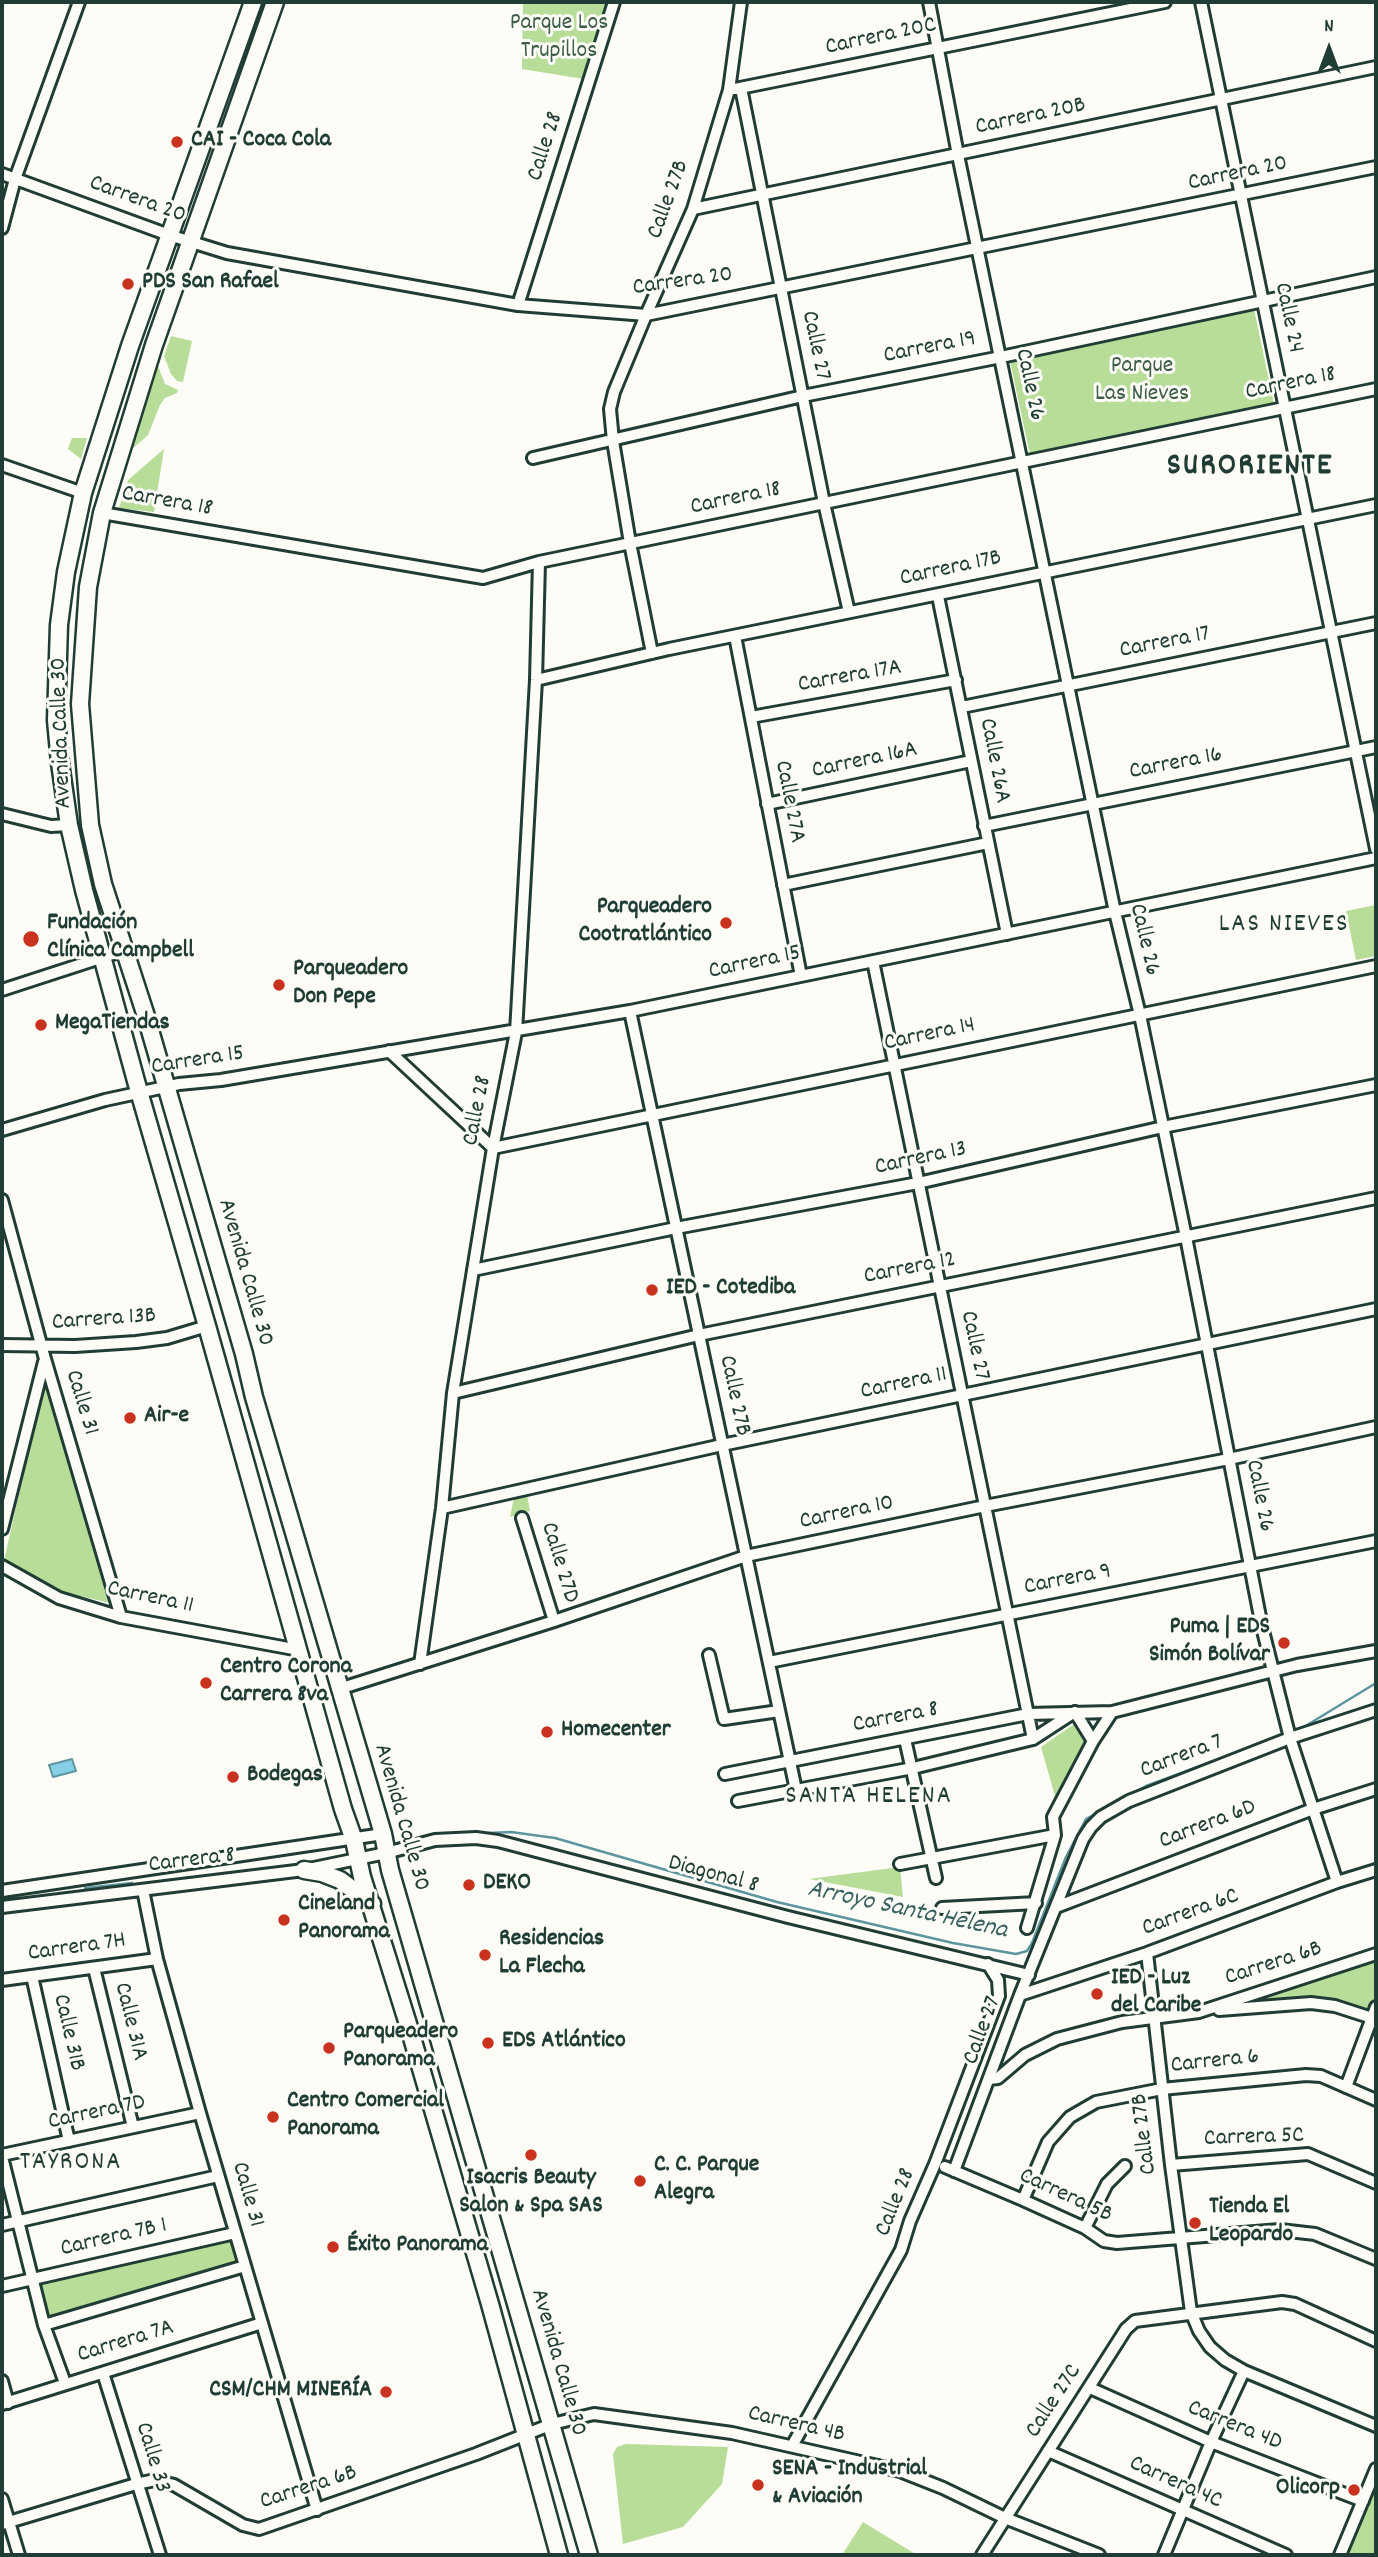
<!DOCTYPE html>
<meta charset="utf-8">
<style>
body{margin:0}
#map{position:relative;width:1378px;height:2557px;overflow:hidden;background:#fdfcf7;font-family:Dekko,sans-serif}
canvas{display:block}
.frame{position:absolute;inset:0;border:4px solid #1f3d34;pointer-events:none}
.north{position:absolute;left:1294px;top:14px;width:70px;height:70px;-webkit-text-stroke:5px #fdfcf7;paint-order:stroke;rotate:0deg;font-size:19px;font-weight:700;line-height:28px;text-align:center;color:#1f3d34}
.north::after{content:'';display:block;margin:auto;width:24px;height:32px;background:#1f3d34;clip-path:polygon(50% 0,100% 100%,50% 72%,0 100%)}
</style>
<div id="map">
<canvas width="1378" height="2557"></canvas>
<div class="frame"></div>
<div class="north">N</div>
</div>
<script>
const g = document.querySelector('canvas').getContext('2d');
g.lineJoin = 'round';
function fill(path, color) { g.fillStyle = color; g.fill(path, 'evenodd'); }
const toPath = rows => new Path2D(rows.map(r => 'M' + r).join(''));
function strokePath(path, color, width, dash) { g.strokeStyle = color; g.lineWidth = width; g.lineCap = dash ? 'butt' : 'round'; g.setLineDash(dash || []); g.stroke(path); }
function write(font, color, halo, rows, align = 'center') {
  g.font = font + ' Dekko,sans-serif'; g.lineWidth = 6; g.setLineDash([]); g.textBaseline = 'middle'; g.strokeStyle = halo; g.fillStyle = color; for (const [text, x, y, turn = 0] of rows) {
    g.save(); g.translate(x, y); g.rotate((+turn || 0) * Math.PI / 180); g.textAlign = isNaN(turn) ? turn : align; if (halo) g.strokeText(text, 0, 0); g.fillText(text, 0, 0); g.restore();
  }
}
fill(toPath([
 [523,2,608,2,584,79,522,69],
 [1254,309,1274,404,1030,455,1010,361],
 [171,336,192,341,183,382,177,381,171,374,164,356],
 [158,366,165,384,178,390,177,393,165,398,160,405,148,435,130,451],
 [72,438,87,438,81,459,68,449],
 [164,449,154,512,119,508,128,480],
 [1376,905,1376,956,1356,960,1346,911],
 [44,1382,115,1604,53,1590,4,1561],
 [527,1494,530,1511,510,1517,514,1497],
 [1074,1724,1086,1744,1055,1796,1041,1747],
 [900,1867,903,1897,809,1879],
 [1376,1957,1376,1993,1369,2013,1329,2003,1242,2005,1241,2001],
 [231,2238,241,2264,47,2319,33,2282],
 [626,2444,728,2447,722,2484,683,2527,623,2544,613,2454,617,2447],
 [1376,2475,1376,2555,1342,2555],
 [863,2522,917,2555,842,2555]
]), '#b8dd98');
const water = toPath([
 [72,1759,76,1771,53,1777,49,1765,72,1759]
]);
fill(water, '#86cfe7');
strokePath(water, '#5d959f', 2);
strokePath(toPath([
 [1299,1730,1376,1683],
 [442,1835,511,1832,555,1838,777,1902,953,1943,1016,1954,1027,1951,1032,1943,1066,1857,1086,1819,1146,1786,1279,1737],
 [408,1841,422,1838],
 [85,1888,132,1883]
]), '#5d959f', 2.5);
const minor = toPath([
 [929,2,958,155,1115,912,1140,1015,1186,1237,1262,1627,1290,1738,1337,1882],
 [1201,2,1376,849],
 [741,88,824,503,849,612],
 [735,89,1165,2],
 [2,174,169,235,227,253,518,305,646,315,1376,167],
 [693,209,1376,67],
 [2,228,15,179,79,2],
 [518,305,614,2],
 [533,458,803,396,1001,357,1376,277],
 [2,465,83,493],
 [102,513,483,578,539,562,1376,389],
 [938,596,1007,934],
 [735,636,801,976],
 [652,653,630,543,613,441,610,409,614,392,646,315,693,209,729,90,741,2],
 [536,680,669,649,1376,505],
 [962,707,1376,623],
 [751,717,956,680],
 [767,804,971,761],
 [2,814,51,826,69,825],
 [984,826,1376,747],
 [783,885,988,843],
 [873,961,1033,1739],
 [2,990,125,950],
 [630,1011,796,1790],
 [389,1051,493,1148,1376,966],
 [2,1130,105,1100,179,1084,221,1080,630,1011,1376,858],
 [2,1200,45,1359,121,1617],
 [473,1270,676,1228,918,1183,1163,1127,1376,1085],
 [2,1345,75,1346,136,1342,167,1338,207,1326],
 [453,1393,699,1335,1376,1198],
 [442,1508,722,1445,1376,1309],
 [522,1518,554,1621],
 [2,1529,44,1362],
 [2,1566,59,1598,121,1617,299,1650],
 [709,1655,724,1719,779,1711],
 [769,1662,1376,1541],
 [420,1664,442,1508,453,1393,493,1148,516,1032,536,680,539,562],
 [339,1689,554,1621,746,1556,985,1506,1229,1459,1376,1427],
 [1075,1712,1093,1741],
 [905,1739,936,1878],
 [725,1774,1028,1714,1112,1712,1297,1665,1376,1651],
 [738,1801,913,1768,1033,1739,1073,1713],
 [900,1864,1055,1835],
 [143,1890,157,1959,200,2113,317,2510],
 [2,1891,383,1834],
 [2,1907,304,1870,386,1853,435,1840,476,1838,498,1841,788,1917,1029,1975],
 [1056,1907,1313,1809,1376,1789],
 [942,1908,1036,1903],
 [1027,1928,1055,1835,1053,1817,1093,1741,1112,1712],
 [1147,1953,1171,2165,1191,2312,1199,2331,1210,2347,1225,2360,1244,2371,1376,2426],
 [94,1968,133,2127],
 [32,1976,69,2141],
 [2,1980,157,1959],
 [1020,1995,1147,1953,1337,1882,1376,1870],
 [1219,2010,1311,2003,1335,2006,1372,2018],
 [989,2079,998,2078,1025,2055,1057,2039,1122,2022,1199,2012,1376,1954],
 [1346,2087,1376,2007],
 [2,2155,200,2113],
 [2,2157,44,2325,65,2383],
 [1171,2165,1308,2154,1376,2183],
 [945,2167,1023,2200,1085,2228,1104,2241,1117,2243,1280,2230,1315,2234,1376,2259],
 [954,2171,1020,1995,1083,1839,1091,1827,1101,1817,1129,1801,1290,1738,1376,1710],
 [1023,2200,1048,2142,1070,2117,1096,2102,1162,2089,1306,2075,1321,2076,1376,2100],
 [2,2225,218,2176],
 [1085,2228,1107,2184,1125,2166],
 [2,2286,235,2233],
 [44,2325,245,2266],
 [103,2373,160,2555],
 [2,2381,8,2403],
 [1090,2388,1211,2442,1363,2501],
 [2,2404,262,2323],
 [792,2446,901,2250,910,2221,935,2164,999,1996,998,1980,988,1964],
 [1048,2451,1286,2555],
 [2,2499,19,2555],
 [2,2524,136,2484,155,2480,174,2485,243,2525,259,2529,476,2454,552,2424,594,2414,732,2433,900,2471,943,2488,1005,2518,1099,2555],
 [982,2555,1126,2329,1135,2321,1282,2302,1295,2304,1376,2341],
 [1164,2555,1211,2442,1244,2371],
 [1340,2555,1376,2469]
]);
const highway = toPath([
 [253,2,130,346,83,493,66,572,59,625,56,720,60,763,69,825,84,890,136,1081,207,1326,343,1809,354,1840,362,1877,408,2024,490,2304,559,2555],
 [275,2,154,345,102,513,88,587,80,704,90,825,103,884,145,1013,244,1354,254,1397,383,1834,390,1870,589,2555],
 [304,1870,322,1873,340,1880,372,1904]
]);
strokePath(minor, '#1f3d34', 16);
strokePath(highway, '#1f3d34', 21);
strokePath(minor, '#fdfcf7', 10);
strokePath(highway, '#fdfcf7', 16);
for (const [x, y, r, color] of [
 [177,142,7,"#c8321e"],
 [128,284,7,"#c8321e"],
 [726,923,7,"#c8321e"],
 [31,939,9,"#c8321e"],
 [279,985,7,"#c8321e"],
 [41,1025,7,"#c8321e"],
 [652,1290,7,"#c8321e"],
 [130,1418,7,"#c8321e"],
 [1284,1643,7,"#c8321e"],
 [206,1683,7,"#c8321e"],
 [547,1732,7,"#c8321e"],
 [233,1777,7,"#c8321e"],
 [469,1885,7,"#c8321e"],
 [284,1920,7,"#c8321e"],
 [485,1955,7,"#c8321e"],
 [1097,1994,7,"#c8321e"],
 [488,2043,7,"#c8321e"],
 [329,2048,7,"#c8321e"],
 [273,2117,7,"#c8321e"],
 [531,2155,7,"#c8321e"],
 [640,2181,7,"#c8321e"],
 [1195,2223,7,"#c8321e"],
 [333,2247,7,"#c8321e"],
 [386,2392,7,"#c8321e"],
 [758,2485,7,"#c8321e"],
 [1354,2490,7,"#c8321e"]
]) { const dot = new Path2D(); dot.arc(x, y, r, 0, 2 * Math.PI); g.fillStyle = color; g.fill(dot); strokePath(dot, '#fdfcf7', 2.5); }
write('24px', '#3e5d48', '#fdfcf7', [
 ["Parque Los",559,25],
 ["Trupillos",559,53],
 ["Parque",1142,368],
 ["Las Nieves",1142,396]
]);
write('24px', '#1f3d34', '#fdfcf7', [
 ["Carrera 20C",881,38,-12],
 ["Carrera 20B",1031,118,-12],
 ["Calle 28",547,147,-72],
 ["Carrera 20",1238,175,-12],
 ["Calle 27B",670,200,-70],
 ["Carrera 20",137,201,20],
 ["Carrera 20",683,283,-8],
 ["Calle 24",1287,318,78],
 ["Calle 27",814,346,78],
 ["Carrera 19",930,349,-11],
 ["Calle 26",1028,385,78],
 ["Carrera 18",1291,385,-12],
 ["Carrera 18",736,500,-12],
 ["Carrera 18",167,503,10],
 ["Carrera 17B",951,570,-12],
 ["Carrera 17",1165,644,-11],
 ["Carrera 17A",850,678,-10],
 ["Avenida Calle 30",63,733,-92],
 ["Calle 26A",993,761,79],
 ["Carrera 16A",865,762,-12],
 ["Carrera 16",1176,765,-11],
 ["Calle 27A",788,802,79],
 ["Calle 26",1143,940,77],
 ["Carrera 15",755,964,-12],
 ["Carrera 14",930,1036,-12],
 ["Carrera 15",198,1062,-9],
 ["Calle 28",479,1111,-79],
 ["Carrera 13",921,1160,-12],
 ["Carrera 12",910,1270,-11],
 ["Avenida Calle 30",244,1273,74],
 ["Carrera 13B",104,1321,-4],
 ["Calle 27",973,1346,78],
 ["Carrera 11",904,1385,-12],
 ["Calle 27B",733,1396,78],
 ["Calle 31",80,1403,73],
 ["Calle 26",1258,1496,79],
 ["Carrera 10",847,1514,-12],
 ["Calle 27D",558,1563,73],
 ["Carrera 9",1068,1581,-11],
 ["Carrera 11",150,1599,12],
 ["Carrera 8",896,1719,-11],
 ["Carrera 7",1182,1758,-21],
 ["Avenida Calle 30",400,1818,74],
 ["Carrera 6D",1208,1826,-21],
 ["Carrera 8",192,1862,-7],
 ["Diagonal 8",713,1876,15],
 ["Carrera 6C",1191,1914,-20],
 ["Carrera 7H",77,1949,-8],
 ["Carrera 6B",1274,1965,-18],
 ["Calle 31A",129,2022,76],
 ["Calle 27",984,2031,-70],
 ["Calle 31B",67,2033,77],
 ["Carrera 6",1215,2063,-6],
 ["Carrera 7D",97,2114,-12],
 ["Calle 27B",1146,2134,-97],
 ["Carrera 5C",1254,2139,-2],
 ["Calle 31",246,2195,74],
 ["Carrera 5B",1065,2197,25],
 ["Calle 28",897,2203,-68],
 ["Carrera 7B 1",114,2239,-13],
 ["Carrera 7A",126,2343,-17],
 ["Avenida Calle 30",557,2363,74],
 ["Calle 27C",1055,2402,-57],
 ["Carrera 4B",796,2426,13],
 ["Carrera 4D",1234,2427,22],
 ["Calle 33",151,2458,73],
 ["Carrera 4C",1175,2484,24],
 ["Carrera 6B",309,2489,-18]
]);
write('bold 24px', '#1f3d34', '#fdfcf7', [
 ["CAI - Coca Cola",191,142],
 ["PDS San Rafael",142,284],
 ["Parqueadero",712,909,"right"],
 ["Cootratlántico",712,937,"right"],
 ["Fundación",47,925],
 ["Clínica Campbell",47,953],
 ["Parqueadero",293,971],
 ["Don Pepe",293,999],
 ["MegaTiendas",55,1025],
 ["IED - Cotediba",666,1290],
 ["Air-e",144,1418],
 ["Puma | EDS",1270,1629,"right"],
 ["Simón Bolívar",1270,1657,"right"],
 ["Centro Corona",220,1669],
 ["Carrera 8va",220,1697],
 ["Homecenter",561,1732],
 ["Bodegas",247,1777],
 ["DEKO",483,1885],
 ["Cineland",298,1906],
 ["Panorama",298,1934],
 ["Residencias",499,1941],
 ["La Flecha",499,1969],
 ["IED - Luz",1111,1980],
 ["del Caribe",1111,2008],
 ["Parqueadero",343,2034],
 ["Panorama",343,2062],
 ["EDS Atlántico",502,2043],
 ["Centro Comercial",287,2103],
 ["Panorama",287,2131],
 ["C. C. Parque",654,2167],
 ["Alegra",654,2195],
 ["Isacris Beauty",531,2180,"center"],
 ["Salon & Spa SAS",531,2208,"center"],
 ["Tienda El",1209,2209],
 ["Leopardo",1209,2237],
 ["Éxito Panorama",347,2247],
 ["CSM/CHM MINERÍA",372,2392,"right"],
 ["SENA - Industrial",772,2471],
 ["& Aviación",772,2499],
 ["Olicorp",1340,2490,"right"]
], 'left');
g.letterSpacing = '2px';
write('26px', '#1f3d34', '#fdfcf7', [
 ["LAS NIEVES",1284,926],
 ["SANTA HELENA",869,1798],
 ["TAYRONA",71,2164]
]);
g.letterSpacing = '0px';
write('italic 26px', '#396261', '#fdfcf7', [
 ["Arroyo Santa Helena",907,1912,12]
]);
g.letterSpacing = '2px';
write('bold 32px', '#1f3d34', '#fdfcf7', [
 ["SURORIENTE",1250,469]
]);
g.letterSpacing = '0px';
</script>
